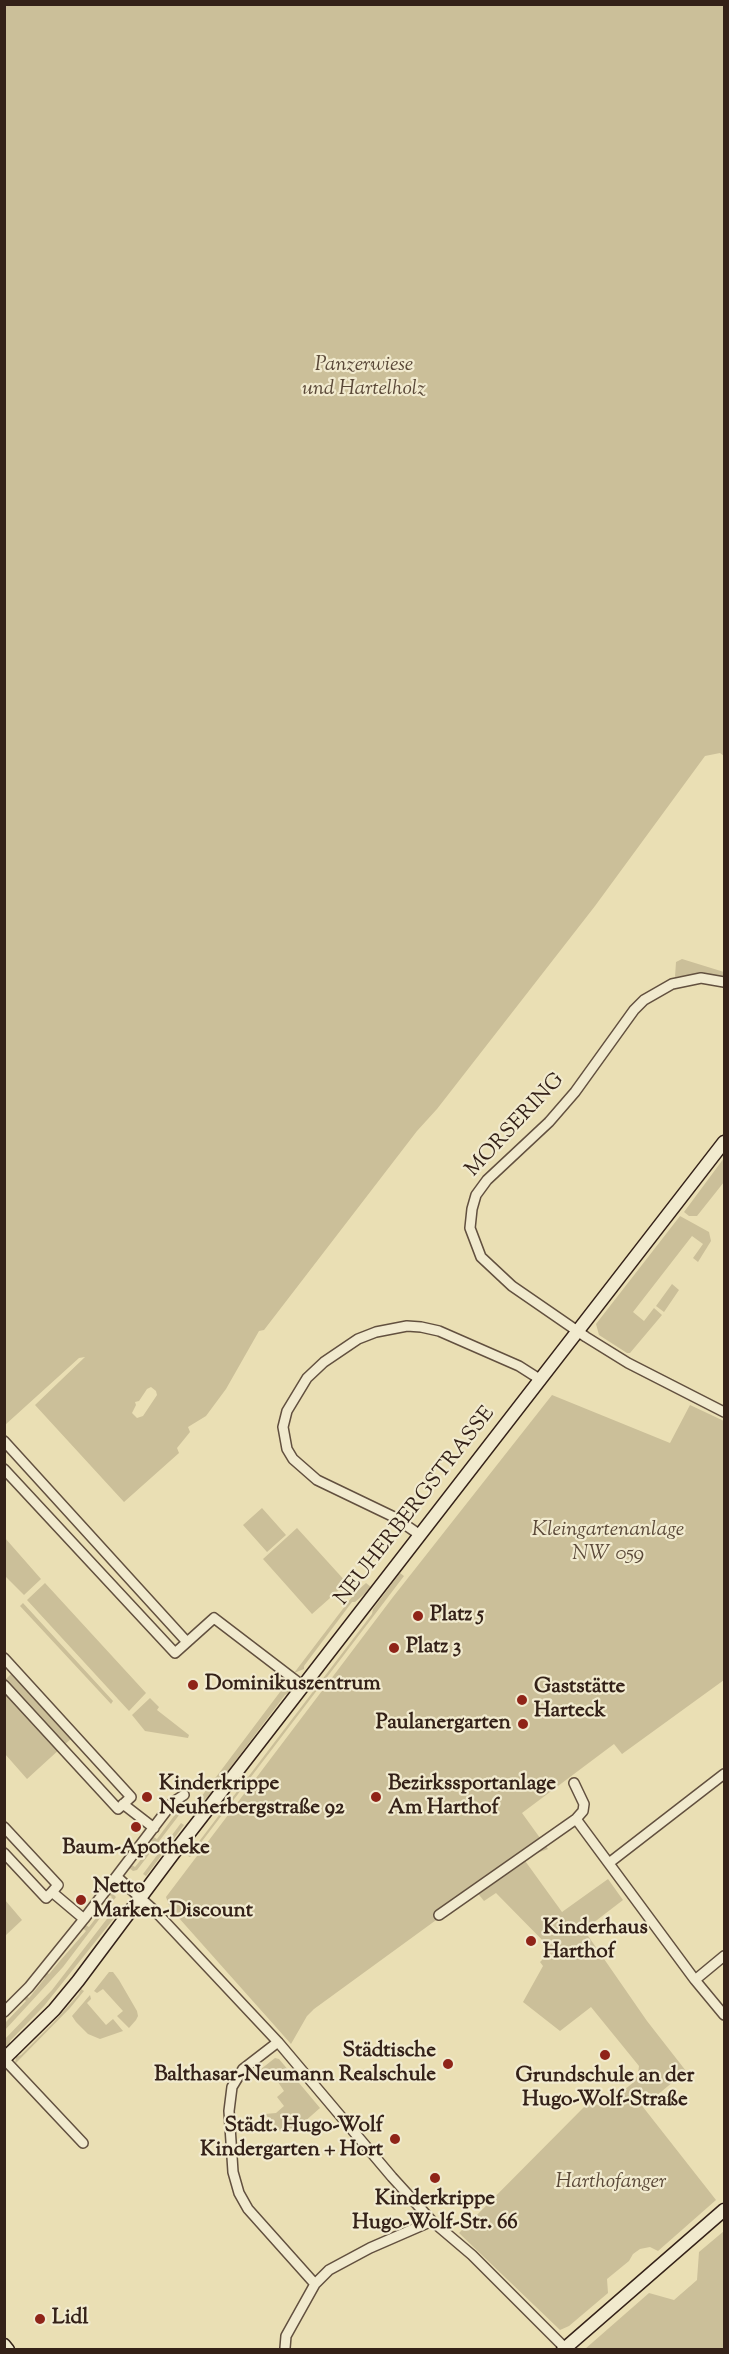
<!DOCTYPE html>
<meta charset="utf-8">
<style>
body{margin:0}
#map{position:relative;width:729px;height:2354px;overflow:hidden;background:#eadfb4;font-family:"Sorts Mill Goudy",serif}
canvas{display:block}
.frame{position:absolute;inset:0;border:6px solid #342118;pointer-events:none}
</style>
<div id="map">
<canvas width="729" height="2354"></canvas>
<div class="frame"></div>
</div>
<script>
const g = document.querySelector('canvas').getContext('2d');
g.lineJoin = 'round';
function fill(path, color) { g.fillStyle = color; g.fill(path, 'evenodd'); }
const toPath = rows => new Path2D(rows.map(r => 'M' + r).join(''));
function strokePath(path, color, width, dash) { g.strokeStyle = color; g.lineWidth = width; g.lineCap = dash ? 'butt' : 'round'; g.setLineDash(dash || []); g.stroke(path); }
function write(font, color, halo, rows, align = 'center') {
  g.font = font + ' "Sorts Mill Goudy",serif'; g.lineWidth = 4.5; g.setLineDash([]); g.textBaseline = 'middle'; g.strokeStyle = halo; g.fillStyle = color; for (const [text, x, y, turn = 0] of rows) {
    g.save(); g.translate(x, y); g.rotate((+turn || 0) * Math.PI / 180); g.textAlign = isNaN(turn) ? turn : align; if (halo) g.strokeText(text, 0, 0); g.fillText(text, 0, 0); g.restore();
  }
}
fill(toPath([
 [5,4,724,5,724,756,720,753,705,756,595,906,437,1109,417,1131,264,1330,259,1331,226,1389,206,1416,188,1427,190,1432,177,1448,179,1453,124,1502,35,1405,85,1357,79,1358,5,1425],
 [151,1387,156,1391,157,1395,143,1416,137,1418,132,1413,136,1405,135,1402,139,1401,147,1389],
 [682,959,724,972,724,977,698,974,675,977,676,962],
 [724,1158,724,1182,697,1216,689,1216,684,1212],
 [680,1216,709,1232,711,1241,698,1262,693,1258,703,1244,692,1236,633,1312,644,1321,654,1308,662,1315,630,1353,627,1353,599,1335,596,1324],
 [672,1284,679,1290,664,1312,656,1306],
 [552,1395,670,1443,690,1405,724,1421,724,1680,622,1754,614,1744,522,1813,548,1849,523,1858,562,1912,608,1879,623,1900,584,1930,647,2021,686,2071,643,2107,716,2200,658,2251,650,2247,640,2249,633,2254,629,2261,607,2279,608,2293,569,2326,560,2330,459,2233,588,2103,604,2106,634,2082,638,2074,639,2066,591,2007,560,2031,523,2002,543,1966,540,1962,552,1950,496,1893,484,1901,476,1891,314,2009,307,2016,291,2044,170,1908,166,1897,393,1597],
 [262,1508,286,1535,267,1552,243,1525],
 [297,1528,347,1583,312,1614,263,1559],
 [5,1538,41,1579,24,1595,5,1576],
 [400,1573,404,1576,190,1857,188,1856,372,1614,373,1609],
 [45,1583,146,1693,129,1711,27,1600],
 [366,1583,371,1587,369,1590,355,1602,352,1602,304,1666,304,1669,294,1673,355,1593],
 [23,1603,113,1701,111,1704,20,1606],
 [13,1672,73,1737,27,1779,5,1754,5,1680],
 [289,1680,292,1687,291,1693,285,1695,227,1772,219,1782,220,1786,204,1800,201,1797],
 [150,1698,159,1707,157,1710,189,1735,188,1738,145,1731,132,1715],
 [180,1808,183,1810,137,1870,133,1871,128,1867,130,1864,135,1867,154,1843,149,1839,152,1836,157,1839],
 [181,1823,184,1825,146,1876,143,1874],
 [110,1891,116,1897,63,1967,5,2030,5,2023,26,2001,22,1997,24,1994,29,1998,45,1978,41,1974,44,1971,49,1974,59,1962,86,1931,81,1927,84,1924,89,1927,112,1897,108,1894],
 [5,1900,22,1920,5,1936,4,1936],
 [113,1911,119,1915,115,1917,44,2006,10,2041,10,2045,5,2046,5,2039,52,1990],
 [109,1972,113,1972,119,1980,137,2011,138,2016,136,2020,129,2028,117,2016,123,2011,103,1989,97,1993,94,1991],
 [81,1989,84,1991,70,2008,15,2064,16,2057,21,2055,53,2023,79,1994],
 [90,1995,91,1999,87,2003,106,2025,113,2019,123,2031,100,2039,88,2034,76,2022,72,2016],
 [275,2058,279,2059,320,2108,295,2130,281,2132,265,2114,276,2113,284,2106,277,2097,284,2091,272,2073,262,2081,256,2073],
 [724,2231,724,2349,585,2349,649,2293,674,2300,697,2280,699,2252]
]), '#cbbf99');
const street = toPath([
 [724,982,701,978,672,984,644,1000,634,1010,575,1092,549,1122,487,1180,476,1195,472,1209,470,1228,481,1257,512,1286,586,1337,628,1363,724,1412],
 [4,1441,187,1642],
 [4,1469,175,1653,214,1618,303,1686],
 [420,1535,394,1517,317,1480,293,1459,287,1449,283,1427,287,1411,307,1378,324,1362,358,1339,376,1332,407,1326,421,1327,439,1331,519,1366,541,1380],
 [4,1658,131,1797,118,1809,4,1685],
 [123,1804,154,1828],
 [576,1819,695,1980,724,2015],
 [4,1827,58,1885,52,1892],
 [4,1853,46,1898,52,1892,84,1919],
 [609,1863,724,1774],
 [117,1877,156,1912,278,2042,392,2177,432,2221,472,2255,567,2350],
 [439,1915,576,1819,583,1811,584,1804,574,1783],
 [695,1980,724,1956],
 [4,2012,29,1987,84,1919,173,1802,184,1795],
 [278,2042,243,2069,232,2087,229,2111,233,2172,239,2193,248,2209,315,2284],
 [4,2059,83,2143],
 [285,2348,286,2336,315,2284,329,2270,370,2248,432,2221]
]);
const secondary = toPath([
 [4,2059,54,2010,78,1981,173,1854,724,1142],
 [4,2345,8,2350],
 [563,2350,724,2210]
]);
strokePath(street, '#62503f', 12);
strokePath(secondary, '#342118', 15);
strokePath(street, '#f1eace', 9);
strokePath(secondary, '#f1eace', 12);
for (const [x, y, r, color] of [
 [418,1616,6,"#8f2418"],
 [394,1648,6,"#8f2418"],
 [193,1685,6,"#8f2418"],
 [522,1700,6,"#8f2418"],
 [523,1724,6,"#8f2418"],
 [147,1797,6,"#8f2418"],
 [376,1797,6,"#8f2418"],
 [136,1827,6,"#8f2418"],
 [81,1900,6,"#8f2418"],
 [531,1941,6,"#8f2418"],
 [605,2055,6,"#8f2418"],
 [448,2064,6,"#8f2418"],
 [395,2139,6,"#8f2418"],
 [435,2178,6,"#8f2418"],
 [40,2319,6,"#8f2418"]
]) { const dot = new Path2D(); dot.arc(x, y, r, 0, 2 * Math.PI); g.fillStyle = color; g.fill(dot); strokePath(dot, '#f1eace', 2); }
write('italic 21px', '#5a4838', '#f1eace', [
 ["Panzerwiese",364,366],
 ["und Hartelholz",364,390],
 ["Kleingartenanlage",608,1531],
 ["NW 059",608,1555],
 ["Harthofanger",611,2183]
]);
write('21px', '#342118', '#f1eace', [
 ["MORSERING",516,1126,-47],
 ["NEUHERBERGSTRASSE",416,1507,-52]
]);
write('bold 21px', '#342118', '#f1eace', [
 ["Platz 5",430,1616],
 ["Platz 3",406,1648],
 ["Dominikuszentrum",205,1685],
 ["Gaststätte",534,1688],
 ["Harteck",534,1712],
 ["Paulanergarten",511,1724,"right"],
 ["Kinderkrippe",159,1785],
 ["Neuherbergstraße 92",159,1809],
 ["Bezirkssportanlage",388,1785],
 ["Am Harthof",388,1809],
 ["Baum-Apotheke",136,1849,"center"],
 ["Netto",93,1888],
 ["Marken-Discount",93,1912],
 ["Kinderhaus",543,1929],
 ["Harthof",543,1953],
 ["Städtische",436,2052,"right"],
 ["Balthasar-Neumann Realschule",436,2076,"right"],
 ["Grundschule an der",605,2077,"center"],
 ["Hugo-Wolf-Straße",605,2101,"center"],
 ["Städt. Hugo-Wolf",383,2127,"right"],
 ["Kindergarten + Hort",383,2151,"right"],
 ["Kinderkrippe",435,2200,"center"],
 ["Hugo-Wolf-Str. 66",435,2224,"center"],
 ["Lidl",52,2319]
], 'left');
</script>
